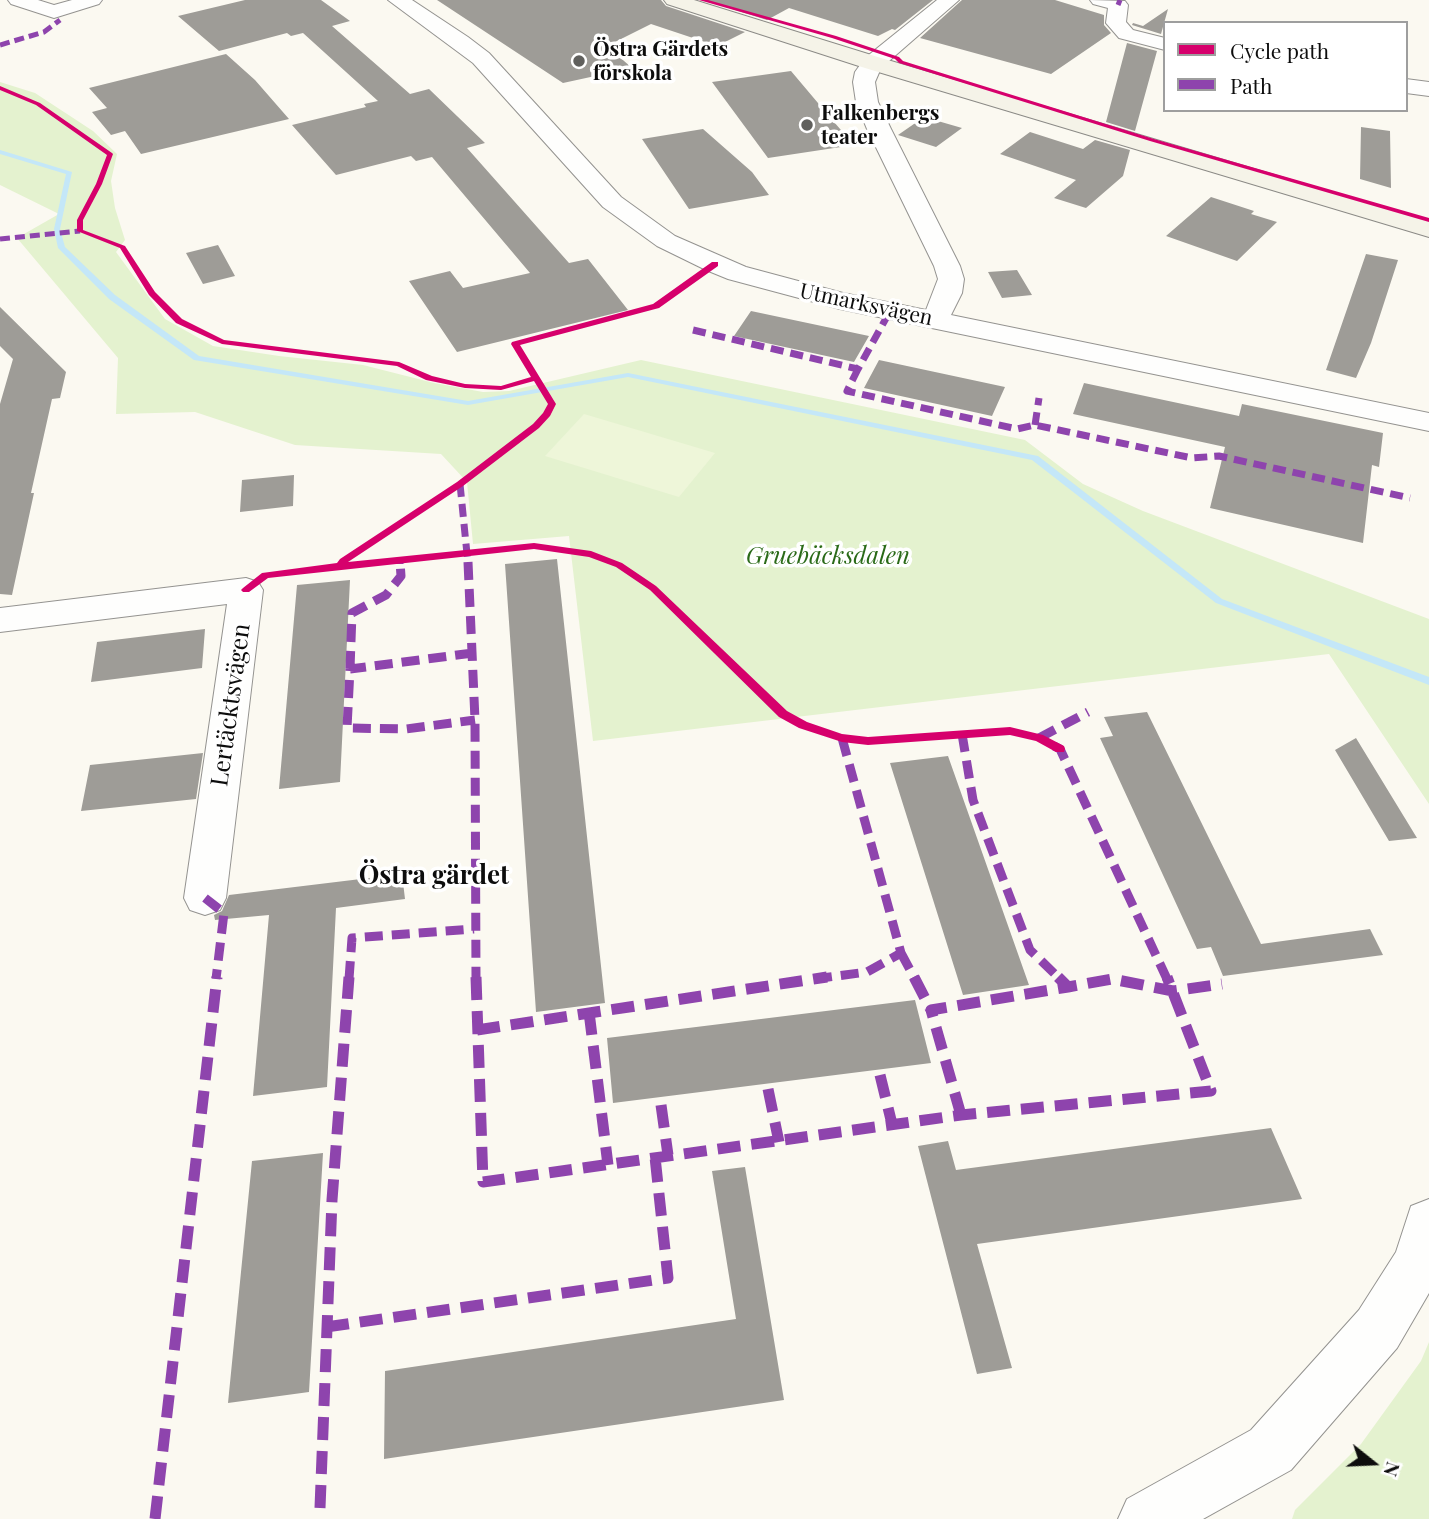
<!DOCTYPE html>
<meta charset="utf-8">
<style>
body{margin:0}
#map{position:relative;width:1429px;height:1519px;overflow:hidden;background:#fbf9f1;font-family:"Playfair Display",serif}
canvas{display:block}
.legend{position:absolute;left:1163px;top:21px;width:245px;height:91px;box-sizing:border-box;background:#fff;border:2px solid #9e9e9e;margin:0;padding:9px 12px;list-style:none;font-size:21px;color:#0d0d0d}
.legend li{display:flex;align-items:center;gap:14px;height:35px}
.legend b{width:35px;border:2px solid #9e9e9e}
.north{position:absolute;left:1338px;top:1428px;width:70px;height:70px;-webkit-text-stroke:5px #fff;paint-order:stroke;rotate:108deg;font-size:19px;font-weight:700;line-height:28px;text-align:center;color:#0d0d0d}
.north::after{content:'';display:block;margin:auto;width:24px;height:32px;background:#0d0d0d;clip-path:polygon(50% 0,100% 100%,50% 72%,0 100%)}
</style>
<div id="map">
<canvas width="1429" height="1519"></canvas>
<ul class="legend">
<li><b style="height:9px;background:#d6006c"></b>Cycle path</li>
<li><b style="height:9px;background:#8e44ad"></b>Path</li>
</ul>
<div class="north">N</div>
</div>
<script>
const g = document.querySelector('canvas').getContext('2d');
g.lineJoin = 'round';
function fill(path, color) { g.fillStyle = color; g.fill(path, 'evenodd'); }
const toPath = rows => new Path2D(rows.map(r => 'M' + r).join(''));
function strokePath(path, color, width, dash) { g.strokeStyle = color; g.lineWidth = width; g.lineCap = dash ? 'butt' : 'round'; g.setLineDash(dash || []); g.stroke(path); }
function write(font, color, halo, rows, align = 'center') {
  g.font = font + ' "Playfair Display",serif'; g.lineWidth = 7; g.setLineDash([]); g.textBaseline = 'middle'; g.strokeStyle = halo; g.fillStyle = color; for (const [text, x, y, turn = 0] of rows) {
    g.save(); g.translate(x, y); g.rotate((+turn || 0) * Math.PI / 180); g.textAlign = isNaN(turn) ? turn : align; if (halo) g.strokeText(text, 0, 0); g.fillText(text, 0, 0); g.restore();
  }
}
fill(toPath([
 [0,82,35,93,93,131,117,154,111,181,115,208,125,240,116,252,165,319,213,346,279,356,363,365,434,383,483,392,509,391,641,360,1025,440,1083,484,1143,511,1429,619,1429,804,1329,654,593,741,569,536,473,544,467,482,441,454,295,445,195,412,116,414,118,358,17,238,59,214,0,185],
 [1429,1342,1429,1519,1292,1519,1295,1510,1361,1444,1421,1361]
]), '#e4f2cf');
fill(toPath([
 [584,414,715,453,679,497,545,456]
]), '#eef6d9');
fill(toPath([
 [0,150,72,172,60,229,65,247,115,295,199,356,468,401,628,373,1038,456,1222,599,1429,677,1429,685,1216,603,1032,460,628,377,468,405,194,360,109,299,58,248,54,229,66,174,0,154,0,150]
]), '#c4e7f8');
fill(toPath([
 [245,0,321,0,350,21,332,26,410,94,429,89,485,143,467,148,569,263,588,259,628,310,457,352,409,281,450,271,463,288,530,273,432,157,416,161,411,156,336,175,292,125,366,107,364,104,378,101,303,33,291,36,287,33,219,51,178,16],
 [437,0,661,0,666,6,745,32,717,46,651,24,607,46,632,68,563,83],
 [703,0,933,0,895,30,892,29,878,36,789,8,767,20],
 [962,0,1055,0,1104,15,1104,25,1111,33,1051,74,920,38],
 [1168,9,1161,34,1132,25,1133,23,1143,26],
 [1127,43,1157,51,1135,131,1106,122],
 [226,54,255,80,289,119,141,154,125,131,111,135,92,112,107,108,89,88],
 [791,71,834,122,854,145,768,158,712,82],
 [924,117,962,128,936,147,898,135],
 [1361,127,1390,131,1391,188,1360,179],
 [703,129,752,172,769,195,689,209,642,139],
 [1030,132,1083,149,1095,140,1130,150,1123,176,1086,208,1054,198,1076,180,1000,154],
 [1211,197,1254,211,1251,214,1277,222,1237,261,1166,236],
 [218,245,235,276,203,284,186,253],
 [1366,254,1398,260,1371,343,1356,378,1326,370],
 [1017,270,1032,295,1002,298,988,272],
 [0,307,66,372,60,398,52,399,31,493,34,493,12,595,0,594,0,404,13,359,0,346],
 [751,311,869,336,854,362,734,336],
 [879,360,1005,387,992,416,864,388],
 [1084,383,1239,416,1242,404,1383,433,1379,467,1372,465,1363,543,1210,508,1225,447,1073,414],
 [294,475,293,506,240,512,242,480],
 [557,559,605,1003,536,1012,505,564],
 [350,580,340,782,279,789,297,585],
 [205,629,202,668,91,682,97,642],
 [1147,712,1261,944,1370,929,1383,955,1223,976,1211,947,1197,949,1100,738,1113,736,1104,717],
 [1356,738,1417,838,1389,841,1335,750],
 [203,753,196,799,81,811,90,765],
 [948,756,1029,985,963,995,890,763],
 [402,874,405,899,336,908,327,1087,253,1096,269,915,215,920,214,915,222,911,229,895],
 [915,1000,931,1063,613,1103,607,1038],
 [1271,1128,1302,1199,977,1244,1012,1368,977,1374,918,1146,948,1141,956,1170],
 [323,1153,309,1392,228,1403,252,1161],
 [745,1167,784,1400,384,1459,385,1371,736,1319,712,1171]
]), '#9e9c97');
const minor = toPath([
 [8,0,38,0,54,5,72,0,102,0,99,4,54,18,11,4,8,0],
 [388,0,412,0,468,37,489,53,621,197,675,236,746,267,843,293,926,310,938,279,934,266,867,129,856,102,853,82,855,72,865,58,937,0,959,0,881,68,875,82,878,102,891,129,960,266,964,279,962,293,951,315,1429,413,1429,431,840,309,728,279,706,270,657,246,603,207,473,63,388,0],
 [1090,0,1125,1,1128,5,1126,22,1133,30,1165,38,1165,50,1119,38,1106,23,1108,8,1093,4,1090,0],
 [1406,79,1429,82,1429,96,1406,93,1406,79],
 [246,578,258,582,263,590,226,898,220,910,205,915,190,910,184,898,227,604,0,632,0,608,246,578],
 [1429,1199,1429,1293,1397,1348,1291,1470,1203,1519,1118,1519,1127,1499,1251,1430,1359,1310,1396,1252,1411,1206,1429,1199]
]);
const secondary = toPath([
 [664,0,694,0,881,58,1429,221,1429,237,865,68,667,4,664,0]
]);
strokePath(minor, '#949390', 2);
strokePath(secondary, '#8b8a86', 2);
fill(minor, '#fefefd');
fill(secondary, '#f5f3e8');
strokePath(toPath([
 [1118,5,1120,0],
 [0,45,44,32,60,20],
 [0,239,80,231]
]), '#8e44ad', 5, [10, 5]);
strokePath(toPath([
 [693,330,858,369,890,311],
 [858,369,847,391,1017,429,1035,425,1192,458,1219,456,1410,498],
 [1035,425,1039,398],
 [460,484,468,564],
 [400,560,400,564]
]), '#8e44ad', 7, [13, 7]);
strokePath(toPath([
 [468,562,475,720,476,979],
 [473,653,350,669,347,728,406,729,475,720],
 [350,669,352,613,386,595,401,576,400,562],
 [962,734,973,800,1030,950,1060,979],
 [1039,738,1088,712],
 [1054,746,1060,749,1167,979],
 [205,898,224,913,216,979],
 [901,953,915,979],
 [349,979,352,938,474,929],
 [814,979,867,972,901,953,842,738]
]), '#8e44ad', 9, [18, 9]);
strokePath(toPath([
 [476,977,483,1182,961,1115,1211,1091,1167,977],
 [914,977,931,1010],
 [1058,977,1068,987,1112,979,1173,991,1222,984],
 [589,1012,608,1165],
 [477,1030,827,977],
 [880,1075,892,1124],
 [768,1089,779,1142],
 [661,1105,668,1155],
 [961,1115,931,1010,1068,987],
 [326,1327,668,1278,655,1157],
 [320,1508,332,1200,349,977],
 [155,1519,217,977]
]), '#8e44ad', 11, [23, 11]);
fill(toPath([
 [699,0,708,0,836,36,899,57,903,61,1154,139,1429,218,1429,222,1150,141,899,63,895,59,832,38,699,0],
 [0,86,40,103,112,153,113,154,102,184,83,220,83,230,125,246,155,292,182,319,224,340,399,362,432,376,465,384,501,386,531,377,511,344,512,342,653,304,712,262,718,262,718,266,659,308,520,345,556,404,550,416,539,428,463,486,348,562,534,543,591,551,622,563,656,586,787,711,807,722,842,734,868,737,1010,727,1043,735,1064,746,1065,749,1064,752,1056,752,1036,741,1010,735,868,745,842,742,799,728,779,717,650,590,616,567,589,557,534,549,268,578,249,592,243,592,241,590,243,588,262,573,337,563,340,559,457,482,533,424,543,413,548,404,534,381,501,390,465,388,426,380,397,366,222,344,176,323,149,295,120,248,77,231,77,220,96,184,107,155,36,105,0,90,0,86]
]), '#d6006c');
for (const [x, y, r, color] of [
 [579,61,7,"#60605d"],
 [807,125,7,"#60605d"]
]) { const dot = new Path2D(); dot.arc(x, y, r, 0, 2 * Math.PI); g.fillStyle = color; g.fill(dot); strokePath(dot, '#fff', 2.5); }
write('bold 21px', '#0d0d0d', '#fff', [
 ["Östra Gärdets",593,49],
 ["förskola",593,73],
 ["Falkenbergs",821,113],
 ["teater",821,137]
], 'left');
write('21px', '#0d0d0d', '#fff', [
 ["Utmarksvägen",866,305,12]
]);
write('italic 24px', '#2a6a18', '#fff', [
 ["Gruebäcksdalen",828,557]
]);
write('24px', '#0d0d0d', '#fff', [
 ["Lertäcktsvägen",231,705,-82]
]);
write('bold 26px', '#0d0d0d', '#fff', [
 ["Östra gärdet",434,876]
]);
</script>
